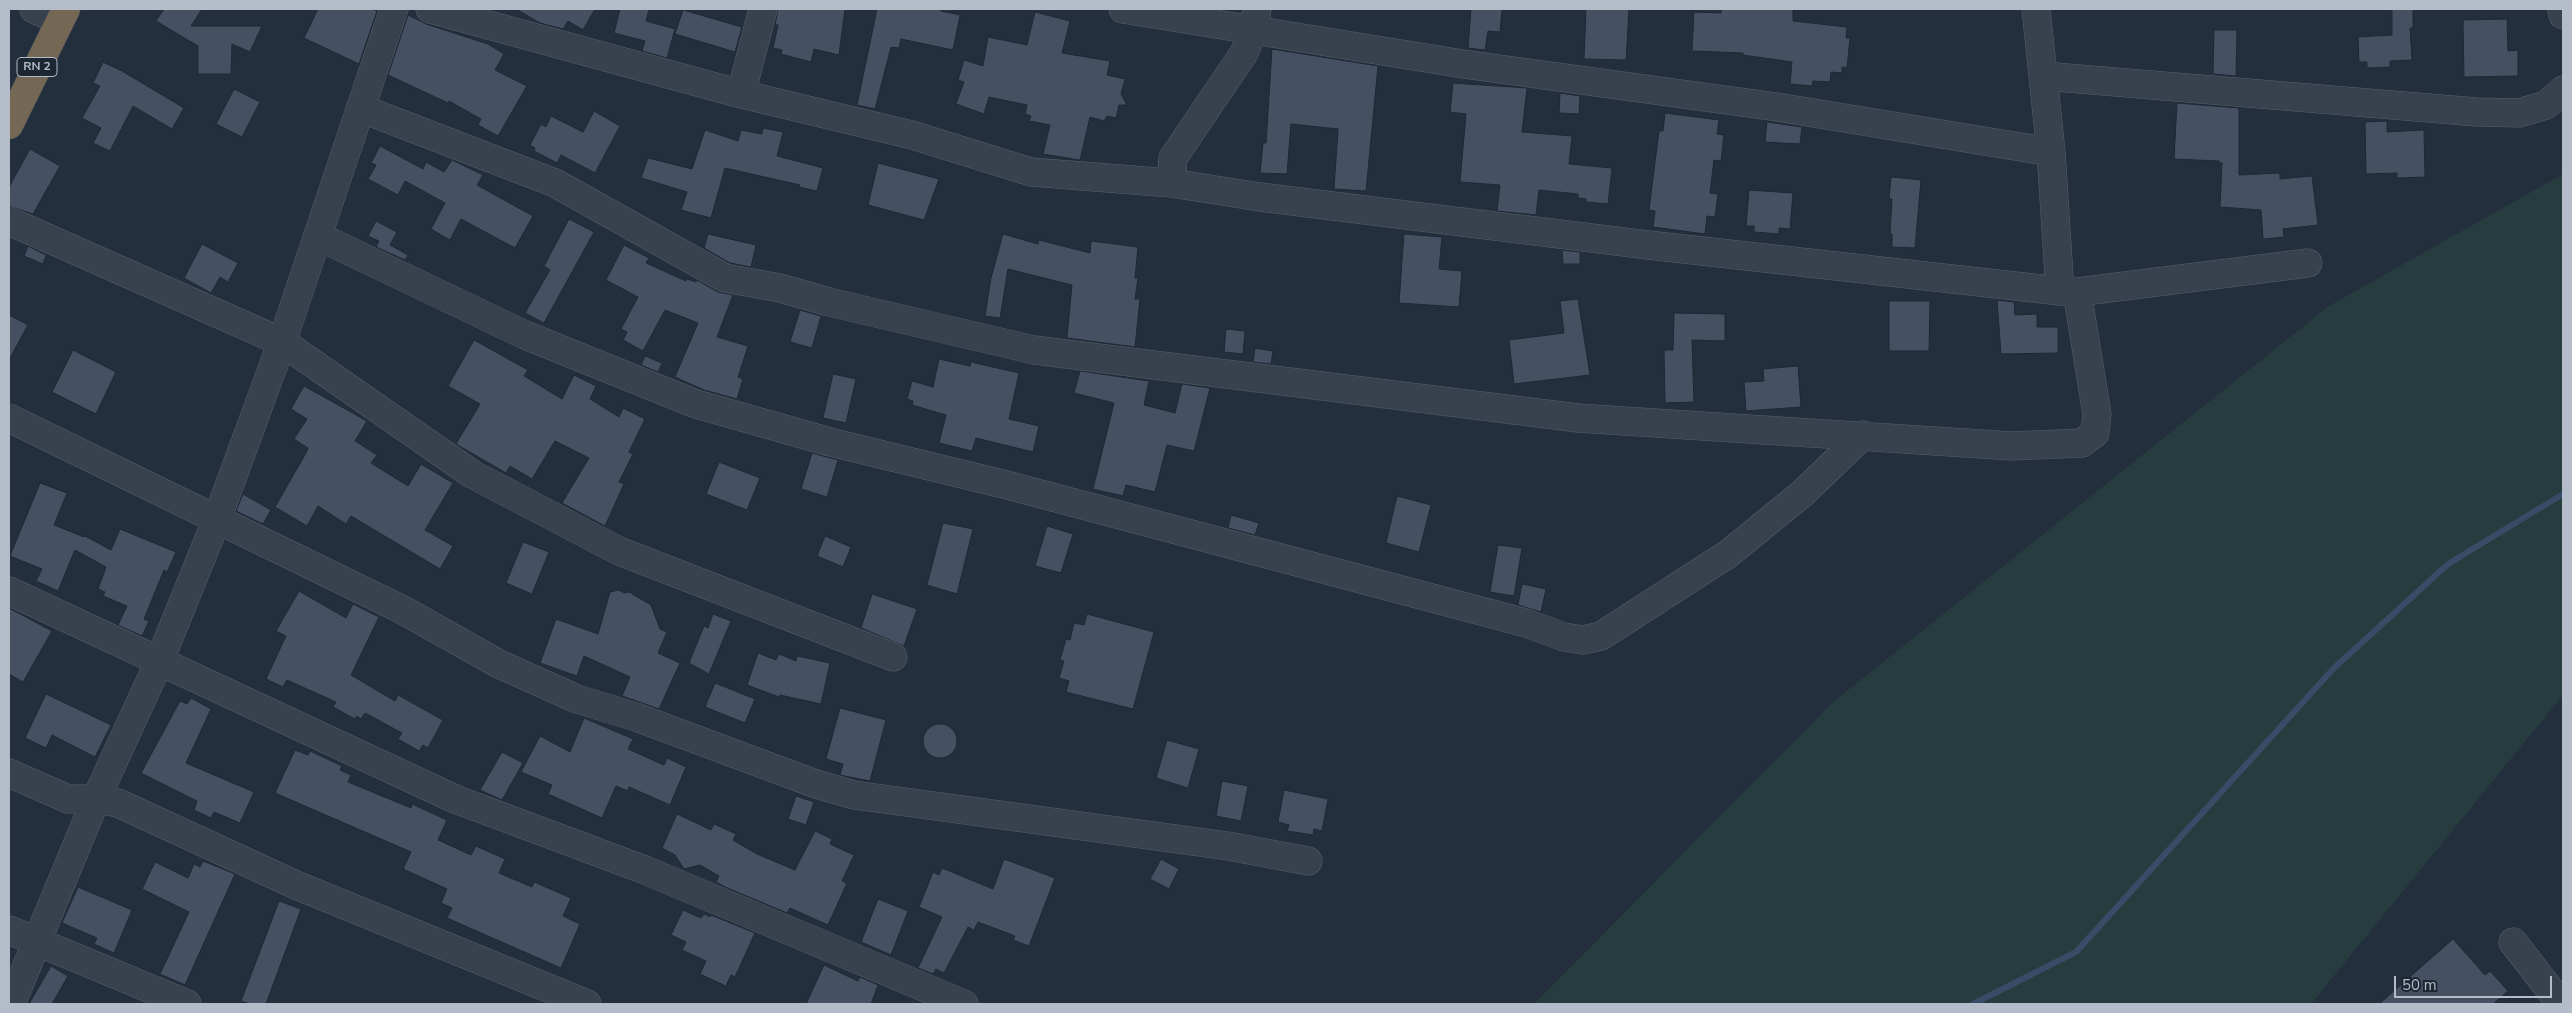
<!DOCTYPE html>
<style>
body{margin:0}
#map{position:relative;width:2572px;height:1013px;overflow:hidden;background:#242f3e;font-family:"Nunito Sans",sans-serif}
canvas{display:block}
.frame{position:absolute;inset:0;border:10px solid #b4bcc9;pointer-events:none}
.scale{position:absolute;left:2394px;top:976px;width:158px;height:22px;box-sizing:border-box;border:2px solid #b4bcc9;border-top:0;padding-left:6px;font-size:15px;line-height:18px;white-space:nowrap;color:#b4bcc9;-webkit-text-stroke:4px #1d2633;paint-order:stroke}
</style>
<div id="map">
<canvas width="2572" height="1013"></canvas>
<div class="frame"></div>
<div class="scale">50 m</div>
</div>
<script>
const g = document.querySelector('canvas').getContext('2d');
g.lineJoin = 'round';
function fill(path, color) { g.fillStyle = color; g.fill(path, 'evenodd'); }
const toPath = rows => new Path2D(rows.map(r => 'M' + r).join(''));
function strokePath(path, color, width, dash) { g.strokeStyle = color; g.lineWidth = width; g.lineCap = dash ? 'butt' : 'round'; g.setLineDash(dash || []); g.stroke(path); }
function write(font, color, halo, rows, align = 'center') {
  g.font = font + ' "Nunito Sans",sans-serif'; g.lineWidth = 4; g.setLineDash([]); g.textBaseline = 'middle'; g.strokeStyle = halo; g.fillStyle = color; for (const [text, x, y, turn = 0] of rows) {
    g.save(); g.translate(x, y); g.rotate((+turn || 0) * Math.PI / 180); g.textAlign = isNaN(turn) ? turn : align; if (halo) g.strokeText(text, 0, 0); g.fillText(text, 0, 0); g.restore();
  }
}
fill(toPath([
 [2563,174,2563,695,2311,1004,1534,1004,1833,702,2329,306]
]), '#263c3f');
strokePath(toPath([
 [1973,1004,2076,952,2334,668,2448,564,2563,494]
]), '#394c67', 6);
const building = toPath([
 [164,9,202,9,191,26,262,26,250,52,232,44,231,74,198,74,198,46,156,21,164,9],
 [318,9,372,9,377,11,359,64,304,38,318,9],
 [516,9,595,9,583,30,568,21,563,29,540,23,516,9],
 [620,9,649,9,646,21,675,29,667,58,642,51,645,41,614,33,620,9],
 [778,9,845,9,839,55,814,49,811,62,781,54,782,50,773,48,778,25,775,25,778,9],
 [877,9,941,9,941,11,960,15,953,50,901,39,899,48,891,47,875,109,857,105,877,9],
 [1471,9,1502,9,1500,32,1488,31,1485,50,1468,48,1471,9],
 [1586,9,1629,9,1626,60,1584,59,1586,9],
 [1721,9,1793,9,1793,21,1847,27,1846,38,1850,38,1847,68,1842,67,1842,73,1831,72,1830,82,1813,81,1812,86,1790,84,1792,62,1743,55,1743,53,1692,51,1694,12,1721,13,1721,9],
 [2392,9,2413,9,2413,28,2410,28,2412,60,2390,61,2390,67,2367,68,2367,62,2359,62,2358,37,2392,35,2392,9],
 [683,10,742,27,735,52,675,34,683,10],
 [1035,12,1070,21,1062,53,1110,61,1107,75,1125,79,1121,94,1127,105,1119,105,1116,118,1107,116,1104,121,1090,117,1080,160,1043,154,1050,125,1029,121,1031,116,1025,114,1027,105,989,97,984,114,956,104,964,82,958,80,964,60,983,66,988,37,1027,45,1035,12],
 [408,15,426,24,488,44,504,54,495,70,527,86,498,136,478,125,481,119,449,101,448,103,388,75,408,15],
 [2507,19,2508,51,2518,50,2518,76,2464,77,2463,20,2507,19],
 [2214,30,2237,30,2236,76,2213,74,2214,30],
 [1272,49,1378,66,1366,191,1334,189,1338,129,1291,124,1287,174,1260,173,1263,143,1266,143,1272,49],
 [103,62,122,71,184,108,172,129,133,106,110,151,93,143,101,128,82,118,100,86,93,83,103,62],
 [1453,83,1527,88,1522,132,1572,136,1569,164,1612,168,1608,204,1586,202,1586,199,1578,198,1578,194,1539,190,1536,215,1497,211,1500,185,1460,182,1466,114,1450,112,1453,83],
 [234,89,260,102,242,137,216,124,234,89],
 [1560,93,1580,96,1579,114,1559,113,1560,93],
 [2177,103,2239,108,2239,175,2280,173,2280,179,2312,176,2318,225,2283,229,2284,237,2263,239,2261,210,2220,207,2222,163,2219,163,2219,161,2174,159,2177,103],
 [594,111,620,126,595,173,561,155,557,163,534,151,535,148,530,145,541,124,546,127,551,116,583,132,594,111],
 [1665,113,1719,120,1717,134,1724,135,1721,161,1714,160,1710,193,1718,194,1715,217,1707,216,1705,234,1653,227,1655,211,1649,210,1659,131,1663,131,1665,113],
 [2387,121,2387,132,2424,130,2425,177,2397,178,2397,173,2366,174,2365,122,2387,121],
 [1767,122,1802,127,1800,144,1765,142,1767,122],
 [763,128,783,132,777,156,823,168,817,191,799,187,800,185,725,168,711,218,681,210,687,192,641,178,648,158,692,169,705,130,738,141,741,130,762,134,763,128],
 [380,146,423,169,426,162,444,172,452,160,483,175,477,185,533,216,515,248,461,219,450,240,431,229,445,203,405,181,398,195,368,179,376,165,371,163,380,146],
 [30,149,60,166,33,214,9,206,9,187,30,149],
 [878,163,939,179,924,220,868,205,878,163],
 [1891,177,1921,180,1915,248,1892,247,1892,234,1890,234,1892,199,1889,199,1891,177],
 [1749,190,1793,193,1790,229,1779,228,1779,234,1754,232,1754,226,1746,226,1749,190],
 [569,219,594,232,544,323,525,313,550,270,544,266,569,219],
 [376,221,397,232,390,245,408,255,405,260,376,247,379,241,368,236,376,221],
 [708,234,756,245,751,267,730,263,704,248,708,234],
 [1003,234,1038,244,1039,240,1090,253,1091,241,1138,247,1135,278,1138,278,1135,299,1140,299,1135,347,1067,338,1072,285,1008,269,1000,318,985,316,991,278,1003,234],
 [1404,234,1442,237,1439,269,1462,271,1459,307,1399,303,1404,234],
 [202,244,238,263,228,282,220,277,211,293,184,278,202,244],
 [624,245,649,258,646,263,686,281,687,279,696,282,697,280,718,292,733,295,717,337,748,346,738,377,743,379,737,399,704,390,675,377,698,323,665,310,643,351,623,340,627,332,621,329,638,297,606,280,624,245],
 [28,246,46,255,43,264,24,256,28,246],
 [1562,250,1580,252,1580,264,1563,264,1562,250],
 [1578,299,1590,375,1514,384,1509,340,1564,333,1560,301,1578,299],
 [1997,300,2014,302,2015,315,2037,314,2037,327,2058,327,2058,353,2001,354,1997,300],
 [1889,301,1930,301,1929,351,1889,351,1889,301],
 [800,310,821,316,812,348,790,342,800,310],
 [1674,313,1725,314,1725,341,1692,340,1694,402,1665,403,1664,350,1673,350,1674,313],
 [9,315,28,325,9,360,9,315],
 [1226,329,1245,331,1243,354,1224,352,1226,329],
 [474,340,528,370,524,376,562,399,574,375,596,386,590,399,619,417,623,408,645,419,629,452,633,454,619,482,624,484,605,526,562,503,589,458,555,441,532,479,510,466,506,473,456,444,480,404,448,386,474,340],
 [1255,348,1273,351,1271,364,1253,362,1255,348],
 [73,350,116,372,96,414,52,392,73,350],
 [645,356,662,363,658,372,641,365,645,356],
 [939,359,970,366,971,362,1019,373,1009,419,1039,426,1033,452,976,438,972,451,939,443,946,415,912,405,913,401,907,399,912,381,933,387,939,359],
 [1798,366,1801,407,1746,411,1744,382,1764,381,1763,369,1798,366],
 [1080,371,1149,381,1144,405,1175,413,1182,384,1210,388,1194,451,1167,445,1155,492,1126,485,1123,496,1093,489,1114,403,1074,393,1080,371],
 [833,374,856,379,846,423,823,418,833,374],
 [304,386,367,421,355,441,377,455,371,463,408,486,421,464,453,483,425,530,453,546,440,569,351,516,346,524,318,506,307,526,275,507,306,453,308,448,294,439,307,419,291,409,304,386],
 [812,453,838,460,827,497,801,489,812,453],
 [719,462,760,478,747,510,706,494,719,462],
 [40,483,67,493,54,525,84,537,85,536,111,550,120,529,176,552,167,572,164,570,144,619,149,621,142,636,118,625,127,606,103,596,105,592,98,589,106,567,75,550,58,591,36,581,42,569,10,556,40,483],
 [243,494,271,510,263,524,236,511,243,494],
 [1397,496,1431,505,1419,552,1386,543,1397,496],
 [1231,515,1259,523,1255,535,1228,528,1231,515],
 [943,523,973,529,957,594,927,585,943,523],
 [1047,526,1073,534,1061,573,1035,566,1047,526],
 [825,536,851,547,843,567,817,556,825,536],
 [523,542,549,552,532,594,506,583,523,542],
 [1498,545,1522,548,1514,596,1490,592,1498,545],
 [1522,584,1546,589,1541,612,1518,605,1522,584],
 [619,590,624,593,629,592,651,605,660,629,667,632,658,653,680,663,659,709,622,696,630,677,584,656,577,676,540,663,556,619,598,634,610,592,619,590],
 [299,591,346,618,353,604,379,617,351,675,395,701,398,695,443,720,428,748,423,745,419,751,398,739,402,733,365,713,361,719,357,716,355,719,333,707,336,702,287,680,283,687,266,679,286,636,276,631,299,591],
 [872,594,917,609,904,646,861,628,872,594],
 [9,608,52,631,23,682,9,674,9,608],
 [713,614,731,621,709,674,689,663,704,626,708,628,713,614],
 [1087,614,1154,632,1133,709,1066,692,1069,681,1059,678,1064,661,1060,660,1066,639,1070,640,1074,623,1084,625,1087,614],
 [758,653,776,660,779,654,796,661,797,656,830,663,821,704,780,695,779,697,747,685,758,653],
 [715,683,755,699,745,723,705,707,715,683],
 [46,694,111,725,95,757,52,735,46,748,25,738,46,694],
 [191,698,211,709,186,763,254,792,240,823,214,812,211,818,194,810,197,801,141,773,180,701,187,704,191,698],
 [840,708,886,720,870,781,840,775,843,764,826,759,840,708],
 [584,718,633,739,628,749,664,765,667,758,686,767,670,805,629,787,628,791,616,786,602,818,548,794,552,785,521,772,540,736,570,752,584,718],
 '923 741a17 17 0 1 1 34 0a17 17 0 1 1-34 0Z',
 [1167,740,1199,749,1188,788,1156,778,1167,740],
 [295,750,308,755,310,751,342,766,340,770,351,775,348,782,411,808,412,804,447,820,438,840,471,855,476,846,505,859,499,873,532,887,534,882,571,898,563,916,580,924,561,968,447,918,452,908,441,903,447,889,403,869,411,852,275,793,295,750],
 [502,752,523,763,502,800,480,790,502,752],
 [1222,781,1248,786,1241,821,1216,816,1222,781],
 [1284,790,1328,799,1322,831,1314,829,1313,835,1287,831,1289,825,1278,822,1284,790],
 [796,796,814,802,806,825,788,819,796,796],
 [677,814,711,830,714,824,736,834,733,840,757,854,795,870,815,831,832,839,830,844,854,855,842,881,847,883,828,925,790,908,787,913,725,887,716,882,719,876,700,865,684,869,675,855,662,848,677,814],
 [1004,859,1055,878,1029,946,1013,940,1015,936,978,922,974,930,968,927,944,973,936,969,933,974,918,968,942,917,919,907,933,872,939,875,942,868,993,889,1004,859],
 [1161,859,1179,869,1169,889,1150,879,1161,859],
 [203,861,235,874,185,985,160,974,189,912,142,889,155,862,188,878,194,864,200,867,203,861],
 [78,887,132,910,114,953,94,944,97,938,62,923,78,887],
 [878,899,908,911,891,955,861,942,878,899],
 [279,901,301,909,266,1004,250,1004,241,1001,279,901],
 [683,910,701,918,704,914,710,917,711,915,755,933,735,977,731,975,726,986,700,974,706,961,682,950,686,942,671,935,683,910],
 [2453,939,2485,975,2490,971,2508,991,2493,1004,2379,1004,2453,939],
 [824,965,858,981,860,977,878,985,871,1004,806,1004,824,965],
 [51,966,68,976,52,1004,29,1004,51,966]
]);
fill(building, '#455162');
strokePath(building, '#1f2835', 1);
const minor = toPath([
 [34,9,60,21],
 [430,9,741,94,912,135,1031,172,1171,183,1260,197,1648,245,2060,291,2077,292,2308,263],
 [1123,9,1463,64,1777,107,2051,152],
 [2036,9,2051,152,2060,291],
 [2562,9,2563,15],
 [2043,76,2477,112,2519,113,2546,105,2563,90],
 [741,94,763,9],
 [360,108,555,183,725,278,780,288,829,302,1034,350,1578,418,2012,446,2082,443,2095,433,2097,414,2077,292],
 [1171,183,1173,158,1244,53,1254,29,1257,9],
 [9,221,282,342,472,474,619,551,893,657],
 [318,236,525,335,696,404,830,442,1007,485,1526,623,1564,637,1583,640,1601,636,1728,554,1803,493,1863,435],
 [9,418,403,610,499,664,577,699,636,717,816,784,854,795,1228,846,1308,861],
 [9,591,455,799,645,870,964,1004],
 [9,773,68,799,96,799,118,803,296,885,587,1004],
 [9,930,187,1004],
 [2513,942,2561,1004],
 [11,1004,96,799,159,662,217,519,282,342,394,9]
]);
const highway = toPath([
 [9,125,66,9]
]);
strokePath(minor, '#565f6c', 29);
strokePath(highway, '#434c59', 29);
strokePath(minor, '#38414e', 28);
strokePath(highway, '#746855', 28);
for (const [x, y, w] of [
 [37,67,40]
]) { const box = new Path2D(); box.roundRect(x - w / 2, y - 9.5, w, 19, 4); g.fillStyle = '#1d2633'; g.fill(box); strokePath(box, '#b4bcc9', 1); }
write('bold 12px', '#b4bcc9', null, [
 ["RN 2",37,67]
]);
</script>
